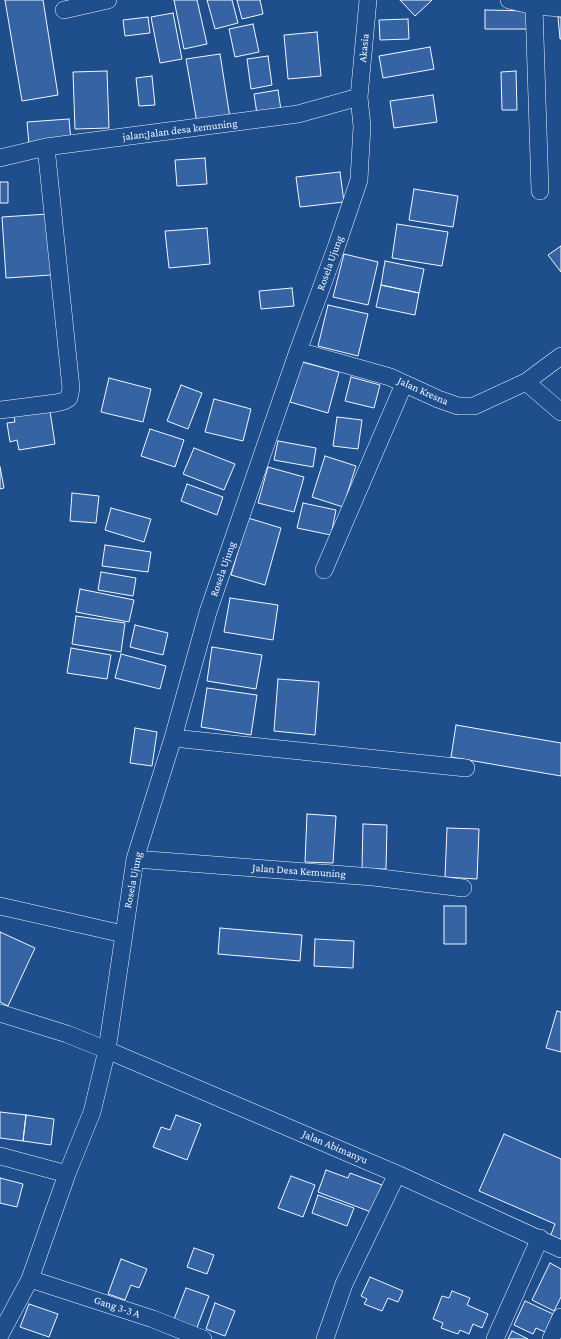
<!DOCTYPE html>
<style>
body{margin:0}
canvas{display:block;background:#1f4e8c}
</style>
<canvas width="561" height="1339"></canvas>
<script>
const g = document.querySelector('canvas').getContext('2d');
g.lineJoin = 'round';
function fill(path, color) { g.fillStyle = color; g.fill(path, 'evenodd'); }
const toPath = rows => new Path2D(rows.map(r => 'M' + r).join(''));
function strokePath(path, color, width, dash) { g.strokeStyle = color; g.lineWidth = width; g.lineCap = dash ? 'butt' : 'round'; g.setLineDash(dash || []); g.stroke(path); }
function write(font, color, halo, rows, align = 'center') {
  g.font = font + ' "Crimson Pro",serif'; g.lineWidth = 3; g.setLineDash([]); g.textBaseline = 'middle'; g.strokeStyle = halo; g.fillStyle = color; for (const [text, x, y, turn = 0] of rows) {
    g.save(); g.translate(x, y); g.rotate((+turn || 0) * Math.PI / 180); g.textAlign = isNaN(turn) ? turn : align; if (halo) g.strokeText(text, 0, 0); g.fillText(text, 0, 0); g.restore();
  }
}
const building = toPath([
 [5,0,43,0,58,95,22,101,5,0],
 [174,0,197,0,207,44,184,49,174,0],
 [207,0,232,0,238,23,215,29,207,0],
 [237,0,260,0,263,14,242,19,237,0],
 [400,0,432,0,415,16,400,0],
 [485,10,533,11,533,29,485,29,485,10],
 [173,13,182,59,160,63,151,17,173,13],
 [148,17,150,33,125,36,123,20,148,17],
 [558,17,561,17,561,39,560,39,558,17],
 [408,19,409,39,380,40,379,20,408,19],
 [253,24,259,52,235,57,229,29,253,24],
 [317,32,321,76,288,79,284,35,317,32],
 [430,47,434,69,383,78,379,56,430,47],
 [220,54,230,118,197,123,186,59,220,54],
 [268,56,272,85,251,89,247,59,268,56],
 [107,71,109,128,75,129,73,72,107,71],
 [516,71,517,110,502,110,501,72,516,71],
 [152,76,155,105,139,106,136,78,152,76],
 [278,90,281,110,257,114,254,94,278,90],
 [433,95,437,122,394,128,390,101,433,95],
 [69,119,71,141,29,145,27,122,69,119],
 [205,158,207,184,177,186,175,160,205,158],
 [340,172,344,202,300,207,296,177,340,172],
 [0,182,8,182,8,203,0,203,0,182],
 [414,189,458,196,453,227,409,220,414,189],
 [48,214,51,275,6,278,2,217,48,214],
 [397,224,448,232,442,266,392,258,397,224],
 [207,228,210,264,169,268,165,231,207,228],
 [561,246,561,272,548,255,561,246],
 [344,254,378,262,368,305,333,297,344,254],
 [385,261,424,269,419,293,381,285,385,261],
 [381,285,419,293,415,315,376,307,381,285],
 [292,288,294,306,261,309,259,291,292,288],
 [328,305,368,314,358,356,318,346,328,305],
 [302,362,339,372,328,413,290,402,302,362],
 [351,377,380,385,374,408,345,401,351,377],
 [109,378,151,389,143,422,101,412,109,378],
 [181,385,202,393,188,429,167,421,181,385],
 [214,399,251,409,243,441,205,432,214,399],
 [50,411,55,444,19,450,17,440,10,442,7,423,15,422,14,416,50,411],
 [337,417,362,420,358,449,333,446,337,417],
 [150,429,184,440,175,467,141,456,150,429],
 [278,441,316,448,313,467,274,460,278,441],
 [194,448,235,464,224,490,183,474,194,448],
 [325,456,356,466,343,507,312,497,325,456],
 [0,467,4,488,0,489,0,467],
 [268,467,304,477,294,512,258,503,268,467],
 [187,484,223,497,217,515,181,501,187,484],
 [72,493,99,496,96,523,70,521,72,493],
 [303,503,336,510,331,535,297,528,303,503],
 [111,508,151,519,144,542,105,530,111,508],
 [248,518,281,528,265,585,231,575,248,518],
 [105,545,151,552,148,572,102,566,105,545],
 [101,572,136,578,133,596,98,590,101,572],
 [80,589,134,600,129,622,76,612,80,589],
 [230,598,278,605,273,640,224,632,230,598],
 [76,616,125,623,121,652,72,644,76,616],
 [135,625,168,633,163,655,130,647,135,625],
 [212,647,262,655,256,689,207,681,212,647],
 [71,648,111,655,107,679,67,673,71,648],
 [121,654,166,666,160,689,115,678,121,654],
 [278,679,319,682,315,735,274,731,278,679],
 [207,688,257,695,251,735,201,727,207,688],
 [456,725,561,743,561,776,451,757,456,725],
 [135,728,157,732,152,766,130,763,135,728],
 [307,814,336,816,333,863,305,862,307,814],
 [363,824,387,825,386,869,362,869,363,824],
 [447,828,479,829,477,879,445,877,447,828],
 [444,906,466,906,466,944,444,944,444,906],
 [220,928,302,935,300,961,218,954,220,928],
 [0,932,35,948,8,1006,0,1002,0,932],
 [315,939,354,941,353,968,314,966,315,939],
 [557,1011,561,1012,561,1052,546,1048,557,1011],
 [0,1112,26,1115,23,1141,0,1138,0,1112],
 [26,1115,54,1119,51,1145,23,1141,26,1115],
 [176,1115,201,1124,187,1160,153,1147,161,1127,170,1130,176,1115],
 [504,1134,561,1159,561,1242,550,1237,555,1224,479,1191,504,1134],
 [326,1170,348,1178,350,1173,382,1185,371,1212,318,1192,326,1170],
 [291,1176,315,1185,303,1217,278,1208,291,1176],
 [0,1178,23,1184,17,1207,0,1203,0,1178],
 [318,1195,354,1208,347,1226,312,1213,318,1195],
 [194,1248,214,1255,207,1274,187,1267,194,1248],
 [121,1259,147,1269,139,1288,131,1285,125,1300,108,1294,121,1259],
 [550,1263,561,1269,561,1297,554,1311,532,1300,550,1263],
 [370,1277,403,1291,398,1302,388,1298,382,1311,364,1304,367,1299,361,1296,370,1277],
 [186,1288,209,1296,196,1330,173,1322,186,1288],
 [452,1291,470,1298,467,1305,488,1314,482,1328,473,1324,469,1334,460,1330,458,1334,441,1328,443,1323,433,1319,442,1296,449,1298,452,1291],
 [525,1301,553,1314,545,1332,536,1328,533,1334,514,1325,525,1301],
 [215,1303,235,1311,225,1336,206,1329,215,1303],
 [29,1304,58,1314,49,1337,20,1327,29,1304],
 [512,1331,528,1339,508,1339,512,1331]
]);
fill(building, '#3563a3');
strokePath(building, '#f2f6ff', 1);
const street = toPath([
 [509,0,534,6,561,8],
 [534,6,540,191],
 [64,10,108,0],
 [0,158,46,147,298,114,359,97],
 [298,351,390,377,438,399,458,406,474,406,526,382,561,356],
 [526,382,561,412],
 [0,410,56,403,64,401,69,398,71,388,46,147],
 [324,570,404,384],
 [173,738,466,768],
 [135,859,373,877,463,888],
 [0,906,123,934],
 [0,1013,67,1034,107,1050,397,1174,561,1249],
 [0,1156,67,1174],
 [30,1279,153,1319,203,1339],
 [0,1335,30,1279,67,1174,92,1112,107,1050,135,859,173,738,208,612,298,351,337,245,359,180,362,126,359,97,368,0],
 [325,1339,344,1284,397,1174],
 [495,1339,540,1238],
 [551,1339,561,1317]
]);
strokePath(street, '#f2f6ff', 18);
strokePath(street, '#1f4e8c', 17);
write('11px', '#f2f6ff', '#1f4e8c', [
 ["Akasia",364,48,-85],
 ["jalan;Jalan desa kemuning",180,130,-7],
 ["Rosela Ujung",330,263,-70],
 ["Jalan Kresna",423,391,24],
 ["Rosela Ujung",223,569,-71],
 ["Jalan Desa Kemuning",299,871,4],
 ["Rosela Ujung",133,880,-79],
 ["Jalan Abimanyu",335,1147,23],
 ["Gang 3-3 A",117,1307,18]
]);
</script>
